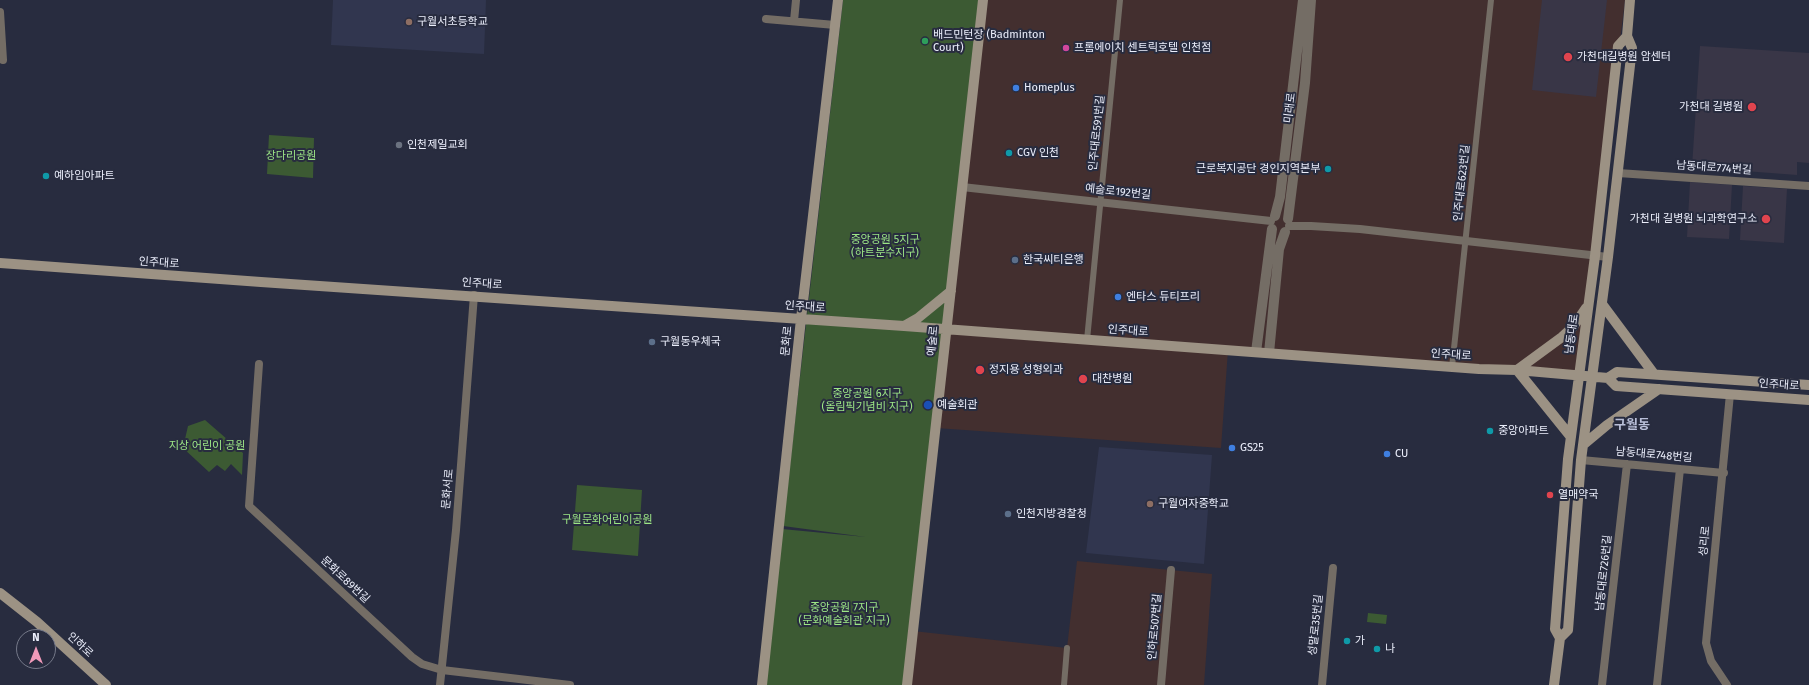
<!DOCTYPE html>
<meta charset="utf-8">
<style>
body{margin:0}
#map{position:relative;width:1809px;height:685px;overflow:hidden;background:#282c3f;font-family:"Fira Sans",sans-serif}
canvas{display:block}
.north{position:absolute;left:16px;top:629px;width:40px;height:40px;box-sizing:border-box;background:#282c3f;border:1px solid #767a8a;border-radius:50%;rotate:0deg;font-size:11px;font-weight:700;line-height:16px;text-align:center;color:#ebeefb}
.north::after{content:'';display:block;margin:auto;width:14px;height:18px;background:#ef9ab9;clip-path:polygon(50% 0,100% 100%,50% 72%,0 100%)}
</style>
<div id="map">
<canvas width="1809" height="685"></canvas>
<div class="north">N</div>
</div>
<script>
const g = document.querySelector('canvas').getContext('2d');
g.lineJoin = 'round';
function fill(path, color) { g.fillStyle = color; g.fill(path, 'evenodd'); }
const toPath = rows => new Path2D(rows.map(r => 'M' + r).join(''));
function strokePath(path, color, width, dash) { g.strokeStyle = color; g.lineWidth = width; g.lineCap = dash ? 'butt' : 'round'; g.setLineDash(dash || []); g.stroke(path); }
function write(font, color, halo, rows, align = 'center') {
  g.font = font + ' "Fira Sans","Noto Sans KR",sans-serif'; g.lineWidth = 4; g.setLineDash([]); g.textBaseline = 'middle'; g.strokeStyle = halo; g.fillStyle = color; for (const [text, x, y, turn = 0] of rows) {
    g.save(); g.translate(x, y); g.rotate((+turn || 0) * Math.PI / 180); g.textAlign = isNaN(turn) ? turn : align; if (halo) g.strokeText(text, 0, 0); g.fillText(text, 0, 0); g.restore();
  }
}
fill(toPath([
 [983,0,1625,0,1579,376,1228,350,1221,448,936,428],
 [1077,561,1212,574,1204,685,907,685,913,631,1067,648]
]), '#432f2f');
fill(toPath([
 [333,0,486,0,484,54,331,45],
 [1099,447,1212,455,1204,564,1086,553]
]), '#31364f');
fill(toPath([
 [1542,0,1607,0,1596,97,1532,90],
 [1700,46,1809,53,1809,163,1797,162,1797,175,1692,167],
 [1690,182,1732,185,1729,239,1687,237],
 [1743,186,1787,189,1784,243,1740,240]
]), '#393647');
fill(toPath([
 [843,0,983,0,907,685,765,685,782,529,866,537,783,526],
 [269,135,314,138,313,178,267,174],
 [205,420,243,453,242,475,231,464,225,471,217,465,209,472,183,448,188,426],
 [577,485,642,490,638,556,572,550],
 [1368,613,1387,615,1386,624,1367,622]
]), '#3c5a33');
strokePath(toPath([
 [1087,340,1120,0],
 [1452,367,1491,0],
 [1064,685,1067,648]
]), '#746d65', 6);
strokePath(toPath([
 [0,12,3,60],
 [766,19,835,25],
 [794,21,796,0],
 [1618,173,1809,186],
 [962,187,1271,221],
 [1289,226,1311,226,1360,229,1608,257],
 [259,364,249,506,412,657,422,664,442,670,570,685],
 [1581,460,1724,473],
 [440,685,456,530,474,295],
 [1161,685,1171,570],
 [1322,685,1333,568],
 [1602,685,1627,464],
 [1657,685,1680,469],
 [1727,685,1711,661,1706,643,1730,394]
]), '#746d65', 8);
strokePath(toPath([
 [1275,216,1280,197,1303,0],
 [1288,219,1305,83,1311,0],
 [1256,352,1272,229],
 [1269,353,1279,249,1285,232]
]), '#746d65', 10);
strokePath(toPath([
 [0,263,261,282,904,326,1479,369,1517,370,1608,378,1617,372,1809,385],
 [1602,304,1654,374],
 [904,326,918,318,951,291],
 [1608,378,1616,386,1809,400],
 [1571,437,1517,370,1562,337,1573,327,1586,308],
 [1583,445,1607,425,1659,389],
 [0,593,37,622,106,685],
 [1560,638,1555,629,1568,459,1595,256,1618,46,1627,36],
 [762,685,801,319,838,0],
 [907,685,983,0],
 [1554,685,1560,638,1568,630,1581,460,1608,257,1632,48,1627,36,1630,0]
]), '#9c9284', 10);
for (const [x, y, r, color] of [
 [409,22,4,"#8d6e63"],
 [925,41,4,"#2e9e5b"],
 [1066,48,4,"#d1479c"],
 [1568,57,5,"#e0444e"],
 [1016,88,4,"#3f7fe0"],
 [1752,107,5,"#e0444e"],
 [399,145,4,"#6b7280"],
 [1009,153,4,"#0f9aa8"],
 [1328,169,4,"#0f9aa8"],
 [46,176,4,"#0f9aa8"],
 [1766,219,5,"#e0444e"],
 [1015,260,4,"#5c6f8a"],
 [1118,297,4,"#3f7fe0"],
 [652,342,4,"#5c6f8a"],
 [980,370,5,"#e0444e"],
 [1083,379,5,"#e0444e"],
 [928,405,5,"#1a4fb4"],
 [1490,431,4,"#0f9aa8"],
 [1232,448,4,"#3f7fe0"],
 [1387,454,4,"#3f7fe0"],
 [1550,495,4,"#e0444e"],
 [1150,504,4,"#8d6e63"],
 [1008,514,4,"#5c6f8a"],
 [1347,641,4,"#0f9aa8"],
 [1377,649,4,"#0f9aa8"]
]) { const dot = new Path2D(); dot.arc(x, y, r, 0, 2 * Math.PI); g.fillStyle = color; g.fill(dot); strokePath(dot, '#282c3f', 1.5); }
write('11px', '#ebeefb', '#282c3f', [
 ["구월서초등학교",417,22],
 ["배드민턴장 (Badminton",933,35],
 ["Court)",933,48],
 ["프롬에이치 센트릭호텔 인천점",1074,48],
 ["가천대길병원 암센터",1577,57],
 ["Homeplus",1024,88],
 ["가천대 길병원",1743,107,"right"],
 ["인천제일교회",407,145],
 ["CGV 인천",1017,153],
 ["근로복지공단 경인지역본부",1320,169,"right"],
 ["예하임아파트",54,176],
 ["가천대 길병원 뇌과학연구소",1757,219,"right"],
 ["한국씨티은행",1023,260],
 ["엔타스 듀티프리",1126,297],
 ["구월동우체국",660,342],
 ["정지용 성형외과",989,370],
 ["대찬병원",1092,379],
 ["예술회관",937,405],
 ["중앙아파트",1498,431],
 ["GS25",1240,448],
 ["CU",1395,454],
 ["열매약국",1558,495],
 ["구월여자중학교",1158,504],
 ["인천지방경찰청",1016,514],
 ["가",1355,641],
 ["나",1385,649]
], 'left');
write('11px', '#ebeefb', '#282c3f', [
 ["미래로",1290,108,-83],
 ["인주대로591번길",1097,133,-84],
 ["남동대로774번길",1714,168,4],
 ["인주대로623번길",1462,183,-84],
 ["예술로192번길",1118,192,6],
 ["인주대로",159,263,4],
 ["인주대로",482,284,4],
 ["인주대로",805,307,4],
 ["인주대로",1128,331,4],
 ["남동대로",1572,334,-82],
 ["문화로",787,341,-84],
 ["예술로",933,341,-84],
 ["인주대로",1451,355,4],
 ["인주대로",1779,385,4],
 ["남동대로748번길",1654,455,5],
 ["문화서로",448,489,-85],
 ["성리로",1705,541,-84],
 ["남동대로726번길",1604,573,-84],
 ["문화로89번길",345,580,43],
 ["성말로35번길",1316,625,-84],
 ["인하로507번길",1155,627,-85],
 ["인하로",80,645,43]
]);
write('11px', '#9de786', '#282c3f', [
 ["장다리공원",291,156],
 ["중앙공원 5지구",885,240],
 ["(하트분수지구)",885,253],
 ["중앙공원 6지구",867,394],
 ["(올림픽기념비 지구)",867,407],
 ["지상 어린이 공원",207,446],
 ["구월문화어린이공원",607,520],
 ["중앙공원 7지구",844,608],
 ["(문화예술회관 지구)",844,621]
]);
write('bold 13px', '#b9bfd8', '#282c3f', [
 ["구월동",1632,425]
]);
</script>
